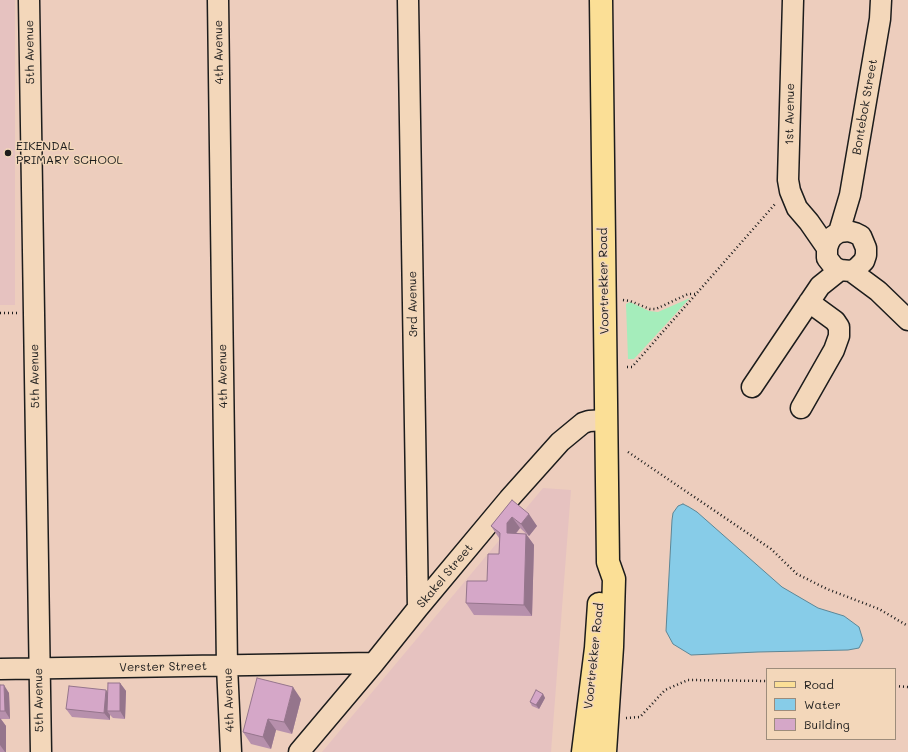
<!DOCTYPE html>
<style>
body{margin:0}
#map{position:relative;width:908px;height:752px;overflow:hidden;background:#edcdbd;font-family:Mali,sans-serif}
canvas{display:block}
.legend{position:absolute;left:766px;top:668px;width:130px;height:72px;box-sizing:border-box;background:#f3d7ba;border:1px solid #9d8c7b;margin:0;padding:5px 7px;list-style:none;font-size:12px;color:#1c1c1c}
.legend li{display:flex;align-items:center;gap:8px;height:20px}
.legend b{width:20px;border:1px solid #9d8c7b}
</style>
<div id="map">
<canvas width="908" height="752"></canvas>
<ul class="legend">
<li><b style="height:5px;background:#fbdf96"></b>Road</li>
<li><b style="height:11px;background:#87cce8"></b>Water</li>
<li><b style="height:11px;background:#d5a7c8"></b>Building</li>
</ul>
</div>
<script>
const g = document.querySelector('canvas').getContext('2d');
g.lineJoin = 'round';
function fill(path, color) { g.fillStyle = color; g.fill(path, 'evenodd'); }
const toPath = rows => new Path2D(rows.map(r => 'M' + r).join(''));
function strokePath(path, color, width, dash) { g.strokeStyle = color; g.lineWidth = width; g.lineCap = dash ? 'butt' : 'round'; g.setLineDash(dash || []); g.stroke(path); }
function write(font, color, halo, rows, align = 'center') {
  g.font = font + ' Mali,sans-serif'; g.lineWidth = 3; g.setLineDash([]); g.textBaseline = 'middle'; g.strokeStyle = halo; g.fillStyle = color; for (const [text, x, y, turn = 0] of rows) {
    g.save(); g.translate(x, y); g.rotate((+turn || 0) * Math.PI / 180); g.textAlign = isNaN(turn) ? turn : align; if (halo) g.strokeText(text, 0, 0); g.fillText(text, 0, 0); g.restore();
  }
}
fill(toPath([
 [0,0,15,0,15,305,0,305],
 [543,488,571,490,551,752,322,752]
]), '#e6c2c0');
fill(toPath([
 [690,298,634,359,628,359,626,304,630,302,649,311,658,312]
]), '#a5edbb');
const water = toPath([
 [683,504,689,507,697,512,782,587,818,608,844,616,859,627,863,640,859,648,848,650,758,652,691,655,673,644,666,631,672,520,673,513,678,506,683,504]
]);
fill(water, '#87cce8');
strokePath(water, '#5c8696', 1);
const minor = toPath([
 [29,0,41,752],
 [218,0,227,666,231,752],
 [408,0,418,608],
 [793,0,788,180,790,191,797,208,809,222,827,248],
 [839,232,850,195,880,19,881,0],
 [851,271,878,291,908,320],
 [752,387,820,286,840,270,851,271,856,269,864,261,866,255,866,248,861,236,855,233,848,231,839,232,832,237,829,242,827,248,827,258,834,267,840,270],
 [801,408,834,350,839,336,839,327,835,321,809,302],
 [0,669,374,663],
 [299,752,374,663,418,608,509,499,560,442,583,423,589,421,606,420]
]);
const major = toPath([
 [601,0,608,562,614,579,612,647,605,752],
 [583,752,596,648,599,604]
]);
strokePath(minor, '#1c1c1c', 23);
strokePath(major, '#1c1c1c', 25);
strokePath(toPath([
 [623,300,630,301,650,309,656,309,688,294,695,294],
 [0,313,17,313],
 [627,367,632,367,776,203],
 [628,452,771,549,797,574,827,589,879,609,908,626],
 [895,686,908,687],
 [626,718,640,717,665,690,688,680,767,681]
]), '#1c1c1c', 2.5, [1, 3]);
strokePath(minor, '#f3d7ba', 20);
strokePath(major, '#fbdf96', 22);
fill(toPath([
 [512,500,537,526,529,536,520,528,516,534,526,534,534,545,532,616,474,615,466,603,487,581,499,554,499,538,491,526],
 [120,683,126,691,125,719,113,718,110,715,110,720,72,717,66,709,108,692],
 [0,685,9,693,10,719,1,719,6,726,6,752,0,752],
 [543,694,545,698,539,709,532,706,530,702],
 [301,699,292,734,276,730,271,749,251,744,243,732]
]), '#b790ac');
fill(toPath([
 [529,514,537,526,529,536,521,524],
 [512,517,520,528,515,534,507,533,507,523],
 [526,534,534,545,532,616,524,605],
 [120,683,126,691,125,719,120,711],
 [4,685,9,693,10,719,5,711],
 [293,687,301,699,292,734,284,722],
 [106,690,112,698,107,711,110,715,110,720,104,713],
 [543,694,545,698,539,709,536,705],
 [0,718,6,726,6,752,5,752,0,745],
 [268,719,276,730,271,749,263,737]
]), '#95758c');
const building = toPath([
 [512,500,529,514,521,524,512,517,507,523,507,533,526,534,524,605,466,603,467,581,487,581,488,554,499,554,500,533,491,526,512,500],
 [257,678,293,687,284,722,268,719,263,737,243,732,257,678],
 [108,683,120,683,120,711,107,711,108,683],
 [0,685,4,685,5,711,0,711,0,685],
 [69,686,106,690,104,713,66,709,69,686],
 [536,690,543,694,536,705,530,702,536,690]
]);
fill(building, '#d5a7c8');
strokePath(building, '#95758c', 1);
for (const [x, y, r, color] of [
 [8,153,4,"#1c1c1c"]
]) { const dot = new Path2D(); dot.arc(x, y, r, 0, 2 * Math.PI); g.fillStyle = color; g.fill(dot); strokePath(dot, '#f3d7ba', 1.5); }
write('12px', '#1c1c1c', '#f3d7ba', [
 ["5th Avenue",30,52,-91],
 ["4th Avenue",219,52,-91],
 ["Bontebok Street",865,107,-80],
 ["1st Avenue",790,114,-89],
 ["Voortrekker Road",604,281,-91],
 ["3rd Avenue",413,304,-91],
 ["5th Avenue",35,376,-91],
 ["4th Avenue",223,376,-91],
 ["Skakel Street",445,576,-50],
 ["Voortrekker Road",594,656,-84],
 ["Verster Street",163,667,-1],
 ["5th Avenue",39,700,-91],
 ["4th Avenue",229,700,-92]
]);
write('12px', '#1c1c1c', '#f3d7ba', [
 ["EIKENDAL",16,146],
 ["PRIMARY SCHOOL",16,160]
], 'left');
</script>
